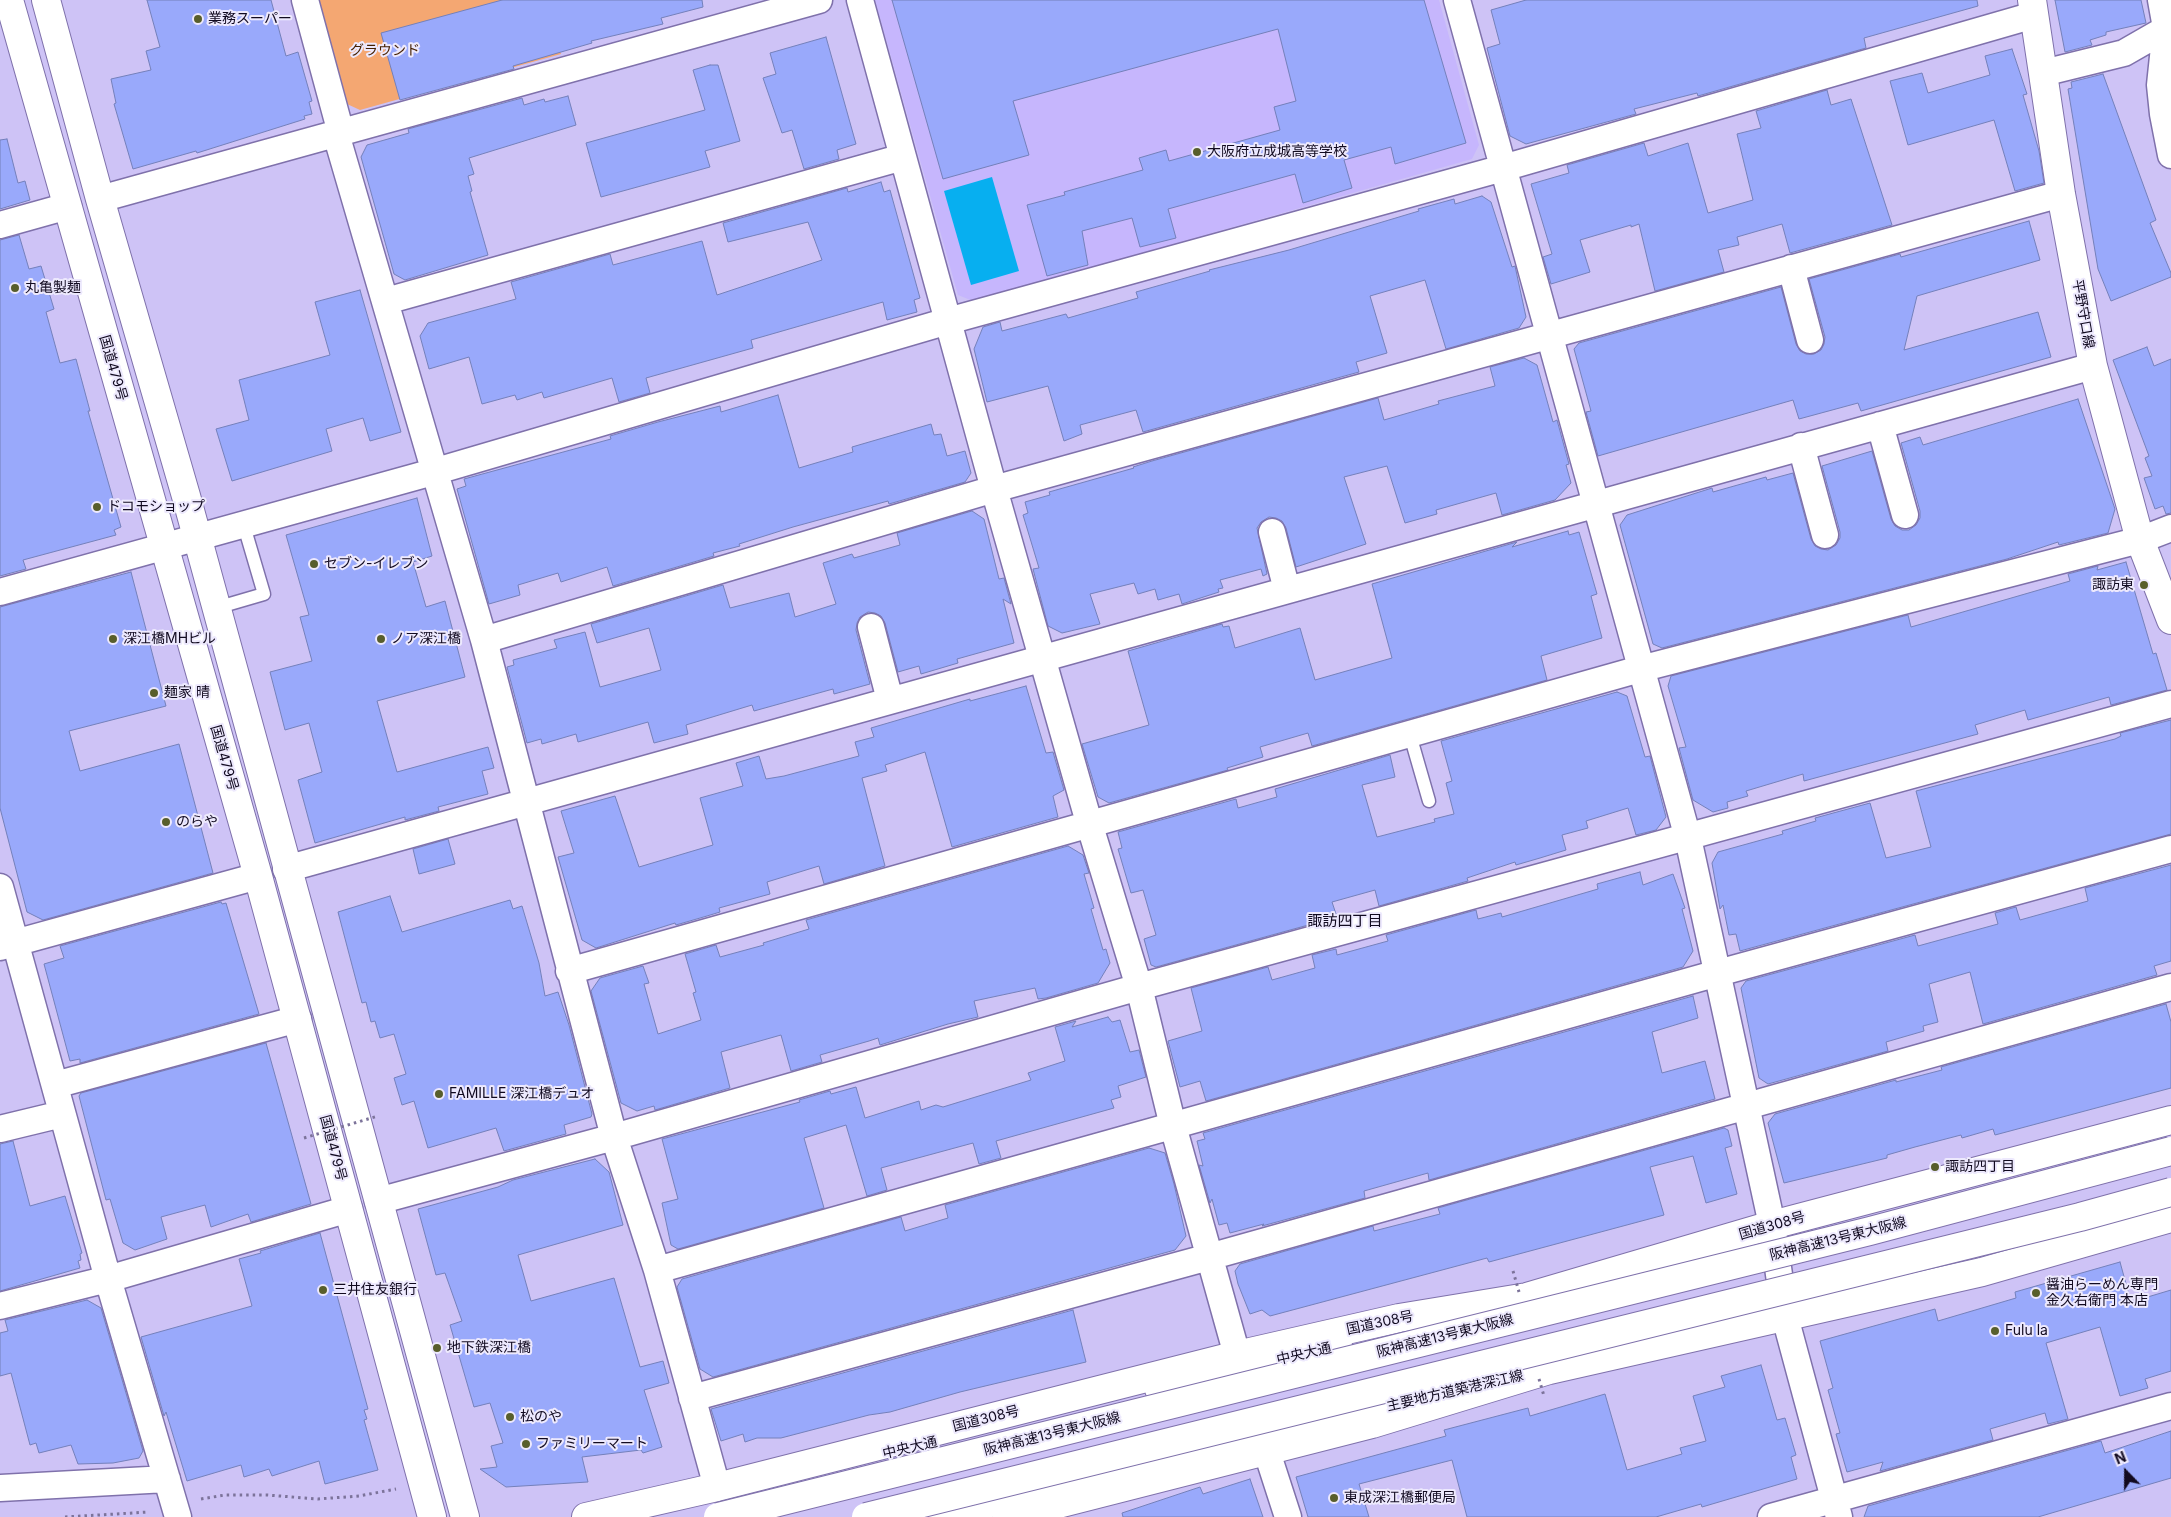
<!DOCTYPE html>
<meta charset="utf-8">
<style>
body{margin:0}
#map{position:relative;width:2171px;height:1517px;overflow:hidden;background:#cec3f6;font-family:Inter,sans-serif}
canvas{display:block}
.north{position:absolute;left:2101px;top:1447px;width:50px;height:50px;-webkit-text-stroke:4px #ede9fd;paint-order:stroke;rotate:338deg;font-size:14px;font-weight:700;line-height:20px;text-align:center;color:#110a20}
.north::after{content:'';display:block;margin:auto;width:18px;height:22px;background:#110a20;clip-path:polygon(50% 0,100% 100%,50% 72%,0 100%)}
</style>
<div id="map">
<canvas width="2171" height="1517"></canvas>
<div class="north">N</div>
</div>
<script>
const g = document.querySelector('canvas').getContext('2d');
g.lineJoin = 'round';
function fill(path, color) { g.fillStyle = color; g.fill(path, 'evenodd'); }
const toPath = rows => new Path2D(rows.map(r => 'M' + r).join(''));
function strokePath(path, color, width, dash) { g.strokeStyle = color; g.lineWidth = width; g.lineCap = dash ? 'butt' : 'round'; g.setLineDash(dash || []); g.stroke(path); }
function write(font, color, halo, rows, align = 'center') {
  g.font = font + ' Inter,"Noto Sans JP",sans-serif'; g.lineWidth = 4; g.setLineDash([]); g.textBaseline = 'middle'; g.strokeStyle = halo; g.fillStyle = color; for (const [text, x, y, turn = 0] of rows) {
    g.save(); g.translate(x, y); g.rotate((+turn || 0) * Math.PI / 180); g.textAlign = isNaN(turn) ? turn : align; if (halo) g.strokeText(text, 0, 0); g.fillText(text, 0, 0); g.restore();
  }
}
fill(toPath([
 [875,0,1439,0,1479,145,1472,159,973,301,958,295]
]), '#c6b6fd');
fill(toPath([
 [318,0,544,0,561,54,360,110,347,104]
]), '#f4a772');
fill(toPath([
 [992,177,1019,271,971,285,944,191]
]), '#07aff0');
const building = toPath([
 [147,0,271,0,286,56,298,52,312,101,309,102,312,114,304,116,305,119,197,153,196,151,133,169,114,104,116,103,111,79,151,70,146,51,160,47,147,0],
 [502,0,702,0,703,7,661,18,663,24,591,41,592,43,513,66,514,69,400,100,381,33,502,0],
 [892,0,1424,0,1466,143,1395,164,1391,147,1344,160,1352,188,1303,203,1295,174,1168,209,1176,238,1140,247,1132,218,1082,231,1088,265,1047,276,1027,205,1065,195,1064,192,1143,170,1139,158,1166,150,1169,161,1280,130,1274,107,1296,101,1278,29,1013,101,1029,155,943,179,892,0],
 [1526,0,1977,0,1978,6,1864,38,1866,48,1698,96,1697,93,1634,109,1636,114,1526,144,1510,136,1487,48,1500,44,1491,10,1526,0],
 [2055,0,2141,0,2146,23,2106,32,2106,35,2090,40,2092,45,2065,52,2055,0],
 [826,37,856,144,837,150,839,159,804,169,792,130,782,133,763,78,776,74,770,53,826,37],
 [2012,49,2027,94,2023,95,2039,151,2044,183,2015,191,1994,120,1908,145,1890,81,1922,73,1928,93,1990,75,1985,56,2012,49],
 [710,65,718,65,740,141,705,151,710,167,601,197,586,143,705,110,693,70,710,65],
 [2103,74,2156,220,2150,223,2171,273,2171,277,2111,301,2098,269,2068,89,2072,88,2071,82,2103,74],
 [1827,90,1831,105,1851,99,1892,225,1790,253,1782,224,1737,237,1739,245,1718,250,1724,272,1655,291,1639,224,1631,227,1631,225,1580,240,1590,272,1551,284,1543,257,1552,254,1531,184,1569,173,1567,165,1644,143,1648,156,1688,143,1708,213,1753,200,1737,134,1761,128,1756,111,1827,90],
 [568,96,576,125,469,158,474,174,468,176,472,191,470,192,488,255,405,280,394,274,361,157,367,145,409,133,408,129,522,98,524,105,544,99,545,102,568,96],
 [7,139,18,183,25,181,30,200,0,209,0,140,7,139],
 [881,182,884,192,890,190,920,298,914,300,917,312,887,320,883,302,751,340,753,348,646,378,650,393,619,402,612,378,544,398,542,392,517,400,515,395,482,404,469,357,429,369,420,336,428,323,516,299,511,282,610,254,613,265,702,241,717,295,822,260,808,222,728,242,723,223,847,188,848,192,881,182],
 [1482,196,1491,202,1512,267,1515,266,1526,317,1519,328,1446,349,1425,280,1370,296,1387,353,1356,362,1359,372,1143,432,1136,410,1080,425,1082,434,1064,441,1048,386,987,402,974,349,983,327,1000,322,1002,331,1066,314,1068,318,1138,298,1136,292,1210,271,1209,270,1289,250,1419,211,1418,209,1454,199,1455,204,1482,196],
 [2029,221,2040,260,1917,296,1904,350,2038,312,2051,357,1861,411,1858,403,1799,419,1793,400,1598,456,1586,412,1591,411,1574,349,1579,343,1781,287,1796,344,1800,351,1806,354,1814,354,1821,350,1824,344,1825,337,1809,279,1900,254,1901,257,2029,221],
 [19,235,29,269,41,266,54,309,46,312,60,363,76,359,90,411,88,411,121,527,114,530,116,535,23,560,26,569,0,576,0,240,19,235],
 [360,290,401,432,370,441,363,418,326,429,332,451,232,481,216,429,249,420,239,380,330,355,315,302,360,290],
 [2147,347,2154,366,2171,359,2171,513,2166,514,2163,506,2155,509,2144,478,2152,476,2145,458,2149,456,2113,360,2147,347],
 [1524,358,1537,365,1553,422,1557,420,1569,464,1566,465,1571,483,1555,500,1502,515,1496,493,1436,510,1437,514,1405,523,1387,466,1344,477,1366,544,1296,567,1286,528,1282,521,1276,518,1269,517,1261,522,1257,528,1267,574,1263,576,1261,569,1220,580,1223,588,1218,589,1219,592,1182,604,1179,594,1158,600,1155,589,1138,594,1134,583,1090,594,1100,624,1062,633,1048,626,1033,569,1039,568,1023,515,1028,513,1025,502,1050,495,1049,492,1134,468,1133,467,1152,461,1378,398,1384,420,1439,404,1438,401,1495,386,1490,367,1524,358],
 [778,395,799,468,853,452,852,447,931,424,934,435,941,434,947,456,965,451,971,473,965,482,889,504,888,501,793,527,739,544,740,546,713,553,714,556,613,586,607,567,561,582,558,573,518,585,520,595,489,604,457,489,466,486,464,479,611,439,610,436,658,422,720,406,721,412,778,395],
 [2078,399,2115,509,2108,533,2059,545,2058,542,2007,559,1662,648,1653,644,1620,525,1627,515,1712,488,1713,492,1766,477,1767,480,1793,473,1811,539,1815,546,1821,549,1828,550,1836,545,1840,538,1840,532,1822,466,1872,451,1891,519,1895,526,1902,530,1909,530,1916,525,1920,518,1920,511,1901,443,1920,437,1923,445,2078,399],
 [417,498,432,556,413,562,426,607,445,601,465,677,377,701,397,772,488,747,494,768,482,771,488,794,438,807,439,811,405,820,405,817,315,843,298,780,322,772,309,723,285,730,270,672,312,661,300,617,309,615,286,535,417,498],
 [972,511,984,519,999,579,1004,578,1011,604,1003,599,1014,643,957,659,958,663,921,674,919,666,898,672,885,623,881,616,875,613,868,612,860,617,857,623,856,630,870,684,834,694,833,689,754,711,752,705,686,725,688,734,654,743,648,722,578,742,576,734,542,744,541,739,527,743,507,667,514,665,513,660,557,648,554,640,585,632,600,687,661,670,649,628,597,643,591,624,723,585,730,608,789,593,795,617,836,604,823,563,852,554,854,558,900,545,897,533,972,511],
 [1568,531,1569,535,1579,532,1597,594,1591,596,1602,638,1541,656,1547,680,1312,746,1308,733,1260,747,1263,757,1227,768,1228,770,1109,803,1098,797,1082,744,1149,725,1128,651,1222,624,1223,627,1229,626,1235,648,1300,628,1315,680,1392,658,1372,584,1517,542,1512,547,1568,531],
 [2126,562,2153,654,2156,653,2167,690,2111,705,2109,697,2028,720,2025,710,1975,725,1978,734,1804,781,1803,774,1746,791,1748,796,1727,802,1728,808,1713,812,1693,800,1679,748,1686,747,1668,686,1671,676,1908,615,1911,627,2070,581,2068,574,2098,566,2097,570,2126,562],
 [131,572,166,706,69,731,80,771,179,744,213,873,43,920,27,912,0,808,0,607,131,572],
 [1026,686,1046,753,1053,752,1064,790,1053,796,1058,817,952,847,925,752,885,765,887,771,862,778,885,866,824,884,819,866,767,882,770,894,719,908,720,912,707,916,676,925,675,923,596,948,582,940,558,857,574,853,561,811,615,796,639,867,713,845,700,798,743,786,736,763,759,756,766,779,784,776,859,756,855,742,874,737,871,728,970,699,970,701,1026,686],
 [1617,692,1627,696,1645,757,1650,756,1666,817,1656,830,1636,835,1628,808,1586,821,1588,828,1562,835,1566,850,1540,858,1516,865,1515,862,1467,878,1468,881,1379,906,1375,890,1332,902,1336,914,1330,916,1330,919,1156,967,1151,965,1144,939,1156,935,1143,890,1131,893,1118,849,1122,848,1118,832,1236,799,1238,808,1277,797,1275,789,1390,755,1395,777,1362,785,1377,837,1435,822,1434,819,1454,814,1446,783,1452,781,1441,741,1617,692],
 [2171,720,2171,834,1740,951,1736,934,1729,935,1723,905,1720,909,1712,863,1718,852,1783,834,1782,831,1816,821,1815,818,1870,803,1886,858,1931,847,1916,791,2115,739,2121,736,2120,733,2171,720],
 [448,839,455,864,419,874,413,849,448,839],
 [1068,846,1083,855,1089,873,1084,874,1094,908,1091,909,1103,950,1106,949,1110,963,1098,983,1046,998,1038,999,1035,988,974,1001,978,1017,948,1024,880,1045,878,1038,869,1041,820,1055,822,1062,791,1071,781,1035,721,1052,730,1088,655,1110,654,1106,637,1111,621,1103,591,991,600,978,643,966,649,983,644,984,658,1034,701,1020,693,993,696,992,685,954,716,945,720,957,764,945,763,943,809,929,806,920,1068,846],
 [2171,865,2171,961,2154,966,2157,975,1983,1024,1970,972,1929,984,1938,1022,1923,1026,1924,1031,1886,1042,1888,1051,1768,1084,1759,1078,1741,988,1746,981,1915,935,1918,946,1998,924,1995,913,2016,907,2020,920,2088,901,2085,888,2171,865],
 [1640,872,1643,885,1673,874,1685,908,1682,909,1693,951,1683,967,1206,1101,1200,1081,1180,1087,1168,1041,1202,1031,1191,988,1268,967,1272,980,1315,968,1312,955,1336,949,1337,955,1388,941,1386,935,1476,910,1478,919,1501,913,1502,917,1598,889,1597,884,1640,872],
 [390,896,402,932,510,900,513,909,522,906,539,963,545,996,558,992,569,1025,592,1114,591,1117,564,1125,566,1134,504,1151,496,1128,428,1148,414,1101,402,1105,394,1078,406,1074,394,1034,380,1038,375,1021,371,1022,366,1002,362,1003,338,912,390,896],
 [221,902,222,904,226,903,259,1014,80,1063,80,1059,70,1061,44,964,64,958,60,946,221,902],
 [1693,996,1698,1018,1652,1032,1662,1073,1705,1061,1715,1099,1429,1180,1428,1173,1364,1191,1365,1198,1262,1226,1264,1224,1230,1233,1227,1223,1219,1225,1212,1199,1210,1203,1199,1165,1203,1166,1197,1141,1205,1139,1203,1133,1693,996],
 [2166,1004,2171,1022,2171,1088,1995,1135,1993,1129,1962,1138,1961,1135,1915,1147,1887,1155,1887,1158,1784,1183,1768,1123,1775,1114,1896,1080,1896,1082,1942,1070,1941,1067,2166,1004],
 [1108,1017,1112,1022,1120,1020,1130,1052,1139,1050,1146,1077,1118,1086,1121,1097,1111,1100,1114,1108,996,1141,1001,1158,979,1164,973,1143,881,1168,887,1190,867,1196,846,1125,804,1138,824,1208,678,1249,671,1245,662,1203,678,1199,662,1139,800,1102,799,1100,830,1091,831,1094,856,1087,865,1118,919,1101,921,1110,936,1105,943,1107,1031,1080,1028,1073,1065,1061,1055,1027,1076,1021,1072,1027,1108,1017],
 [266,1043,311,1204,251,1222,248,1214,211,1227,205,1205,161,1217,167,1239,135,1250,123,1243,110,1199,106,1200,79,1096,81,1093,266,1043],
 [1724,1128,1728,1130,1732,1146,1725,1148,1737,1194,1706,1203,1693,1156,1650,1167,1664,1215,1489,1262,1487,1258,1270,1316,1262,1310,1250,1314,1238,1284,1235,1271,1240,1264,1373,1226,1374,1231,1440,1214,1438,1208,1724,1128],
 [13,1141,30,1206,65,1196,82,1253,80,1254,81,1260,78,1261,80,1268,0,1291,0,1144,13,1141],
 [1149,1148,1165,1153,1174,1184,1186,1236,1175,1250,713,1377,700,1369,677,1287,682,1279,901,1217,905,1231,948,1218,945,1205,1149,1148],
 [595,1159,609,1172,623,1225,518,1255,531,1301,614,1278,640,1367,663,1361,669,1383,644,1390,662,1447,643,1453,641,1450,582,1457,588,1482,506,1487,480,1469,497,1467,491,1446,503,1443,490,1403,474,1407,450,1325,462,1321,445,1273,436,1275,418,1209,498,1187,513,1180,595,1159],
 [320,1233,368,1409,364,1410,367,1419,364,1420,378,1470,325,1484,319,1461,272,1476,269,1469,244,1477,241,1465,187,1481,166,1412,164,1416,141,1337,252,1306,239,1259,261,1253,260,1251,320,1233],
 [2120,1262,2131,1302,2171,1290,2171,1371,2145,1379,2148,1388,2120,1396,2100,1327,2046,1343,2068,1419,2048,1424,2045,1413,1990,1429,1993,1440,1880,1471,1883,1462,1847,1472,1836,1434,1840,1433,1828,1390,1833,1388,1820,1341,1935,1309,1938,1321,2016,1298,2015,1292,2120,1262],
 [87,1300,101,1308,143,1451,139,1458,113,1463,78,1464,71,1445,39,1453,36,1443,30,1445,11,1373,0,1376,0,1333,8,1331,5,1320,87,1300],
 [1073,1310,1086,1362,960,1392,890,1412,869,1415,781,1438,757,1438,745,1442,743,1434,721,1441,711,1409,1073,1310],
 [1761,1365,1777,1420,1785,1418,1796,1455,1791,1457,1797,1479,1702,1507,1701,1504,1656,1517,1467,1517,1452,1460,1359,1484,1369,1517,1308,1517,1296,1477,1446,1436,1444,1430,1528,1408,1530,1416,1605,1394,1627,1470,1682,1454,1680,1448,1706,1441,1693,1396,1725,1387,1721,1376,1761,1365],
 [2171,1431,2171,1478,2038,1517,1864,1517,1868,1506,2101,1441,2105,1453,2171,1431],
 [1250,1479,1263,1517,1123,1517,1122,1513,1200,1487,1203,1494,1250,1479]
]);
fill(building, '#99a9fb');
strokePath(building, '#7480ba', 1);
const lane = toPath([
 [216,608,264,594,244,526],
 [1410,735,1429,801]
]);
const street = toPath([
 [305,0,341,133],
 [860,0,994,489,1090,826,1139,987,1173,1126,1237,1355],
 [1457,0,1688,838,1772,1225,1785,1317,1839,1517],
 [2161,0,2166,28,2171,40],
 [2166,28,2160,85,2163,114,2171,155],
 [2043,73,2124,53,2171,26],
 [336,134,484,640,614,1137,657,1270,717,1487],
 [100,199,819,0],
 [0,225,68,206],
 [1791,268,1810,340],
 [386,301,903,157],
 [1880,425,1905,515],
 [1801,446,1825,535],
 [1272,532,1287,590],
 [0,592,433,472,948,321,1503,168,2034,15],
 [871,627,890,700],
 [484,640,994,489,2061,194],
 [286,869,2093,366],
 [0,887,108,1279,178,1517],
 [0,947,258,876],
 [569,971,1640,669,2140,540,2171,528],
 [55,1085,298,1019],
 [0,1129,62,1114],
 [378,1201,614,1137,1139,987,2171,704],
 [657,1270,1718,973,2171,849],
 [0,1306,108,1279,349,1209],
 [692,1398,1209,1257,2171,987],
 [1266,1449,1288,1517],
 [0,1488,167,1479],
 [1771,1517,2171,1406]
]);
const secondary = toPath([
 [2032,0,2061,194,2093,366,2140,540,2171,620]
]);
const primary = toPath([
 [1159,1389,1338,1346],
 [933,1517,1411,1401]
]);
const highway = toPath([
 [9,0,258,876,432,1517],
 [46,0,100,199,186,496,465,1517],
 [586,1517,717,1487,1237,1355,1399,1318,1527,1297,1772,1225,2171,1120],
 [1007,1517,1372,1424,1549,1370,1982,1272,2171,1218]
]);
strokePath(lane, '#7f71ab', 15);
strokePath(street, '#7f71ab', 29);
strokePath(secondary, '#7f71ab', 30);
strokePath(primary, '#7f71ab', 30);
strokePath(highway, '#7f71ab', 30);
strokePath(toPath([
 [201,1499,225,1495,267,1495,318,1499,359,1496,396,1489],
 [65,1517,149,1512]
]), '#7c739a', 3, [2.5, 4]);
strokePath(lane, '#fff', 12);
strokePath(street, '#fff', 26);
strokePath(secondary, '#fff', 28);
strokePath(primary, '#fff', 28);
strokePath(highway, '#fff', 28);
const highwayBridge = toPath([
 [718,1517,1870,1231,2171,1151],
 [866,1517,2080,1217,2171,1192]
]);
strokePath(highwayBridge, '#7f71ab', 30, []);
strokePath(toPath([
 [304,1138,378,1116],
 [1513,1271,1519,1292],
 [1539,1379,1544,1396]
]), '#7c739a', 3, [2.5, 4]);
strokePath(highwayBridge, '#fff', 28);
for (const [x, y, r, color] of [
 [198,19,5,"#585e2c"],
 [1197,152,5,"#585e2c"],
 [15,288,5,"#585e2c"],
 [97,507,5,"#585e2c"],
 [314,564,5,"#585e2c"],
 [2144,585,5,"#585e2c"],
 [113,639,5,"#585e2c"],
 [381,639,5,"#585e2c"],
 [154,693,5,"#585e2c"],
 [166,822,5,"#585e2c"],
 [439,1094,5,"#585e2c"],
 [1935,1167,5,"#585e2c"],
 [323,1290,5,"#585e2c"],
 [2036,1293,5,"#585e2c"],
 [1995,1331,5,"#585e2c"],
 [437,1348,5,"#585e2c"],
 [510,1417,5,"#585e2c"],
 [526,1444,5,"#585e2c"],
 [1334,1498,5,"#585e2c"]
]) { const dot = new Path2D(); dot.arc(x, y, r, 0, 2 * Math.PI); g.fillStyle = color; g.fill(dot); strokePath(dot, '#ede9fd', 2); }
write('14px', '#110a20', '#ede9fd', [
 ["業務スーパー",208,19],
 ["大阪府立成城高等学校",1207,152],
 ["丸亀製麺",25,288],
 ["ドコモショップ",107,507],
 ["セブン-イレブン",324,564],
 ["諏訪東",2134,585,"right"],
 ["深江橋MHビル",123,639],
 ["ノア深江橋",391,639],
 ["麺家 晴",164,693],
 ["のらや",176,822],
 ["FAMILLE 深江橋デュオ",449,1094],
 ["諏訪四丁目",1945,1167],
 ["醤油らーめん専門",2046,1285],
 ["金久右衛門 本店",2046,1301],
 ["三井住友銀行",333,1290],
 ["Fulu la",2005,1331],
 ["地下鉄深江橋",447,1348],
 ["松のや",520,1417],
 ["ファミリーマート",536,1444],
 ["東成深江橋郵便局",1344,1498]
], 'left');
write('14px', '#441f00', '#ede9fd', [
 ["グラウンド",385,51]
]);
write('14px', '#110a20', '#ede9fd', [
 ["平野守口線",2083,314,80],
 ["国道479号",113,368,74],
 ["国道479号",224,758,74],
 ["国道479号",333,1148,75],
 ["国道308号",1772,1226,-16],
 ["阪神高速13号東大阪線",1838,1239,-14],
 ["国道308号",1380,1323,-12],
 ["阪神高速13号東大阪線",1445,1336,-14],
 ["中央大通",1304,1354,-13],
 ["主要地方道築港深江線",1455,1391,-13],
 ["国道308号",986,1419,-14],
 ["阪神高速13号東大阪線",1052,1434,-14],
 ["中央大通",910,1448,-13]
]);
write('15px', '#110a20', '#ede9fd', [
 ["諏訪四丁目",1345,921]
]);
</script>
